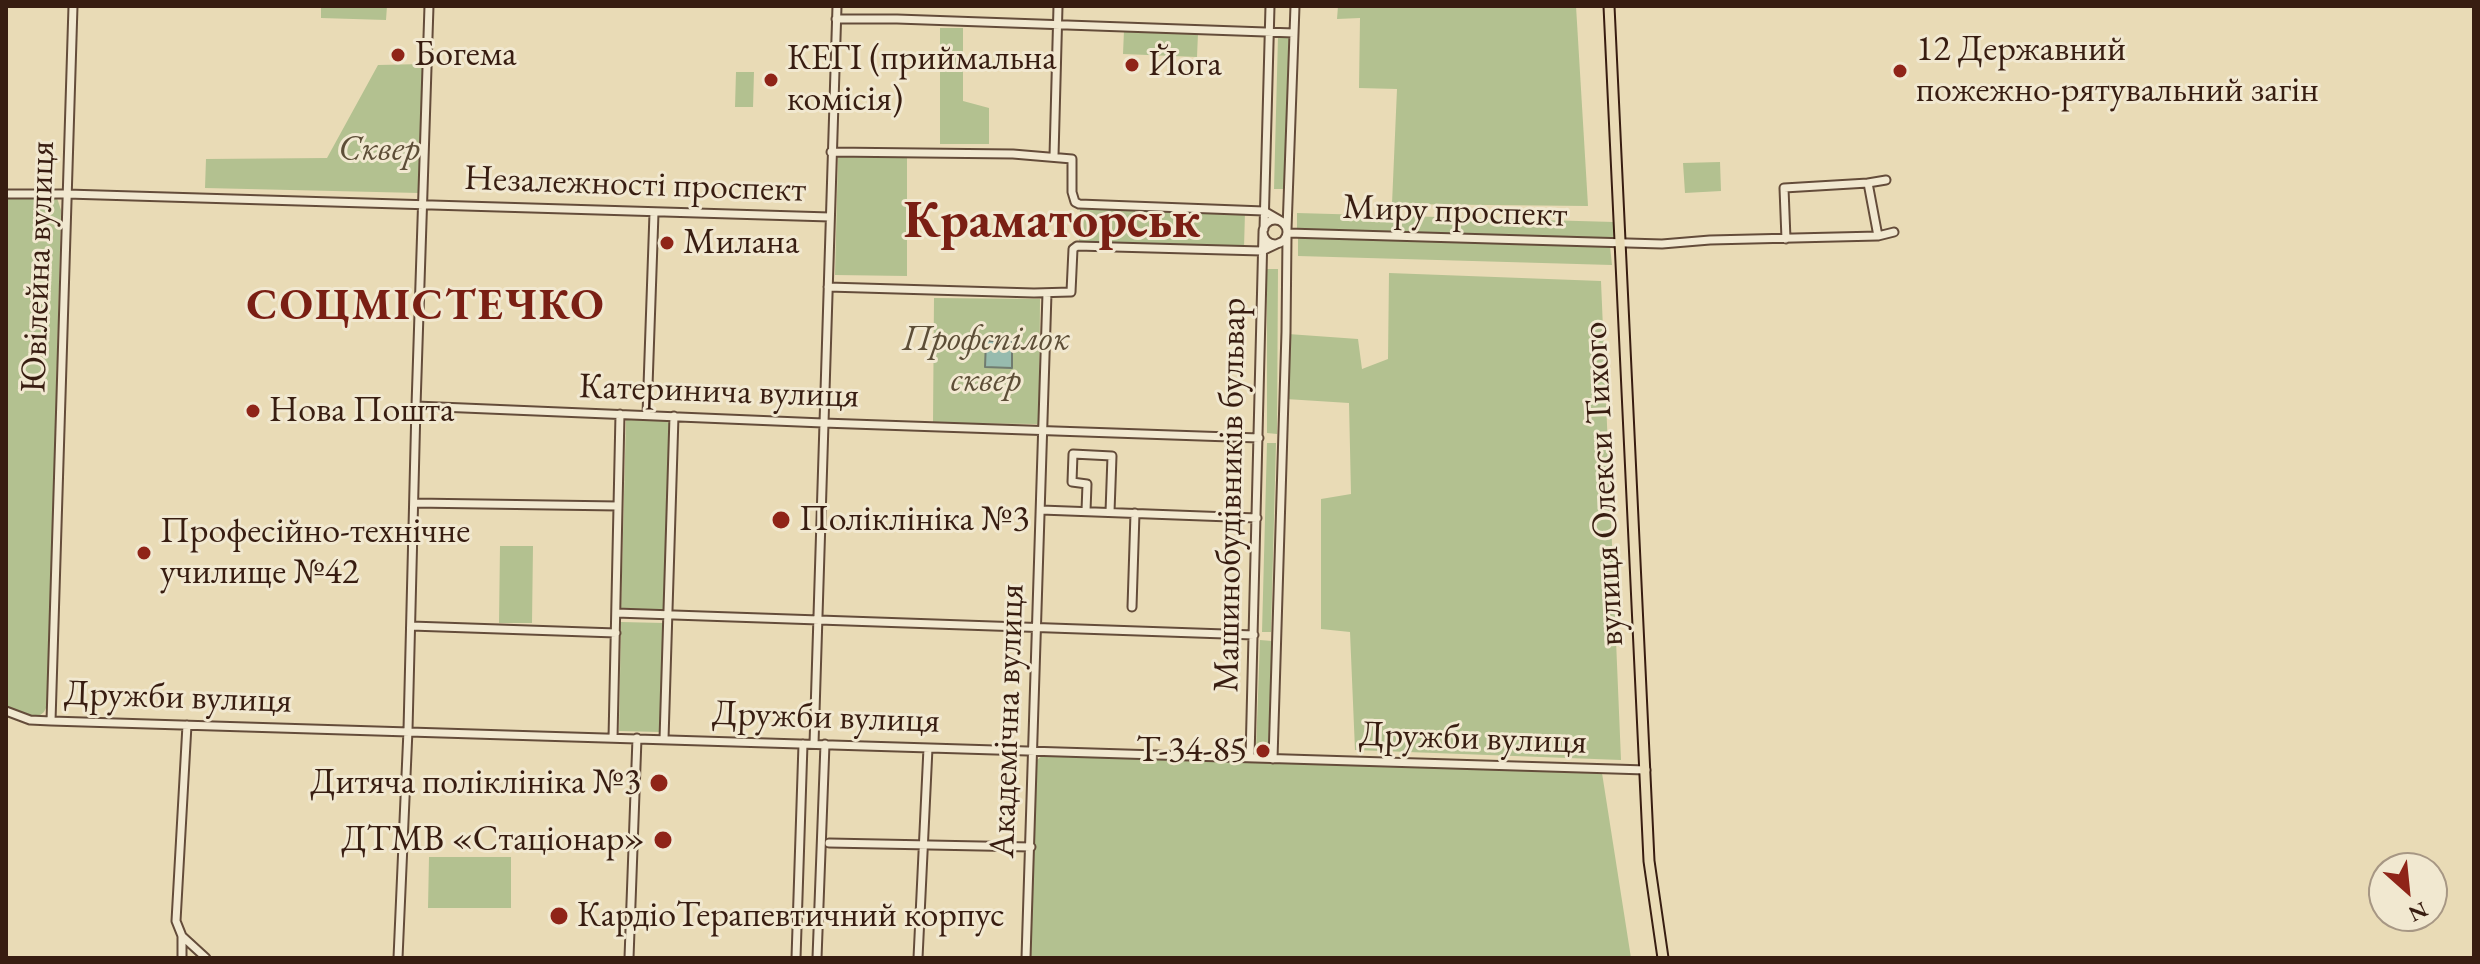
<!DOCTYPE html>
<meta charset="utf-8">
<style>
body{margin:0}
#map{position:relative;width:2480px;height:964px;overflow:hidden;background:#e9dbb6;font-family:"EB Garamond",serif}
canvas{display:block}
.frame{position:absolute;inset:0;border:8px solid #381d11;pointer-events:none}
.north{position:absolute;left:2368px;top:852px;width:80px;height:80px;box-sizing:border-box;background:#f1e8d0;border:2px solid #a79784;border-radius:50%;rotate:153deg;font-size:22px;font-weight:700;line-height:32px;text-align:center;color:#381d11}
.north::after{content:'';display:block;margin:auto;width:28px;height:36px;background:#8f2418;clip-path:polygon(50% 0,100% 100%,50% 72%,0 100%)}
</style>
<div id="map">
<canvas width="2480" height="964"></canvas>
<div class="frame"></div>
<div class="north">N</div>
</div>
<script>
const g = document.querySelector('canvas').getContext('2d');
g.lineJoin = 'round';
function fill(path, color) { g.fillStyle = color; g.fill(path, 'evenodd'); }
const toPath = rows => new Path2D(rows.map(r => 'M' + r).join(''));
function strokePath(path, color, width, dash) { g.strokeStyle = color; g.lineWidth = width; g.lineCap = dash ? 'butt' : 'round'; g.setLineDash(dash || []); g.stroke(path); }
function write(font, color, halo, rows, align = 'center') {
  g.font = font + ' "EB Garamond",serif'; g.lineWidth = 6; g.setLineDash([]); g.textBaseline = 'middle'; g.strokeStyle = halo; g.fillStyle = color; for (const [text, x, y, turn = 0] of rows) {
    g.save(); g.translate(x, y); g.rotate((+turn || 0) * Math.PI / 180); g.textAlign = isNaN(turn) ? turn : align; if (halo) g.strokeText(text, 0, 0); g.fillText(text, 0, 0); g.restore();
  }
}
fill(toPath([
 [321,6,387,6,386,20,321,18],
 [1338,6,1576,6,1588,206,1392,204,1397,89,1359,88,1360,18,1337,19],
 [940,28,963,28,963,101,989,108,989,144,940,144],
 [1124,30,1198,33,1197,57,1123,54],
 [1278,36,1289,36,1284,189,1274,189],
 [424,64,419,193,205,188,206,159,327,158,378,65],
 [736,72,754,72,753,107,735,107],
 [838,157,907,158,907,276,835,275],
 [1720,162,1721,191,1685,193,1683,163],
 [6,198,57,198,61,210,48,704,44,712,39,716,23,716,6,708],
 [1080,208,1245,212,1244,248,1079,244],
 [1297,213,1614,222,1613,238,1297,229],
 [1298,238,1610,246,1612,265,1298,256],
 [1267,269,1278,269,1277,434,1267,433],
 [1389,273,1601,281,1621,760,1355,750,1350,632,1321,629,1321,499,1351,494,1349,403,1286,399,1288,334,1358,339,1362,369,1388,359],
 [934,298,1040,299,1039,424,933,423],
 [626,419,670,421,668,611,621,609],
 [1267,443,1276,443,1271,632,1262,632],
 [500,546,533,546,532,623,499,623],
 [621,622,664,623,660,732,619,731],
 [1260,640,1272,641,1268,750,1256,750],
 [1043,755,1602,773,1631,958,1029,958,1036,761],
 [429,857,511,857,511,908,428,908]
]), '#b3c190');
const water = toPath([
 [986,341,1012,341,1012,368,985,367,986,341]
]);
fill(water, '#97bbae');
strokePath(water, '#717c6f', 2);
const minor = toPath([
 [836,19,897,19,1294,33],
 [831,152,1013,154,1072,159,1072,192,1075,202,1079,204,1264,211,1283,222],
 [1054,156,1058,6],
 [6,194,67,194,830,217],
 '1263 232a12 12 0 1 1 24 0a12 12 0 1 1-24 0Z',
 [1264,229,1270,6],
 [1287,229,1295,6],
 [1288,233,1662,244,1710,240,1878,236,1894,232],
 [1878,236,1868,183,1886,180],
 [1786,239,1784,188,1868,183],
 [828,287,1034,293,1071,292,1073,249,1077,246,1262,251,1281,242],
 [416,406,823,423,1259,438],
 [647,415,654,213],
 [414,503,618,506],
 [1041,510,1257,518],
 [1086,511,1087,484,1072,482,1073,454,1112,456,1110,512],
 [1132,607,1135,513],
 [616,613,1254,635],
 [411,626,616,633],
 [6,711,30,720,51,721,1646,770],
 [51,721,73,6],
 [613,738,620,414],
 [664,739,674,416],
 [814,744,837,6],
 [1250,758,1263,233],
 [1273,759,1286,332,1287,237],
 [829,843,1031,847],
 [182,936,206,958],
 [182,958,182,936,176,921,187,725],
 [398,958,408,730,416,406,429,6],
 [629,958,637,738],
 [796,958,803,744],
 [817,958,825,744],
 [918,958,928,748],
 [1026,958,1047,293]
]);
const major = toPath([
 [1609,6,1649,861,1663,958]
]);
strokePath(minor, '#644c3a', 11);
strokePath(major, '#381d11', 13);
strokePath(minor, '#f1e8d0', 7);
strokePath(major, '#e9dbb6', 9);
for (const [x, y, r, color] of [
 [398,55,8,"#8f2418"],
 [1132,65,8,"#8f2418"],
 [1900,71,8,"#8f2418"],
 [771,80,8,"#8f2418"],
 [667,243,8,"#8f2418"],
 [253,411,8,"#8f2418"],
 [781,520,10,"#8f2418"],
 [144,553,8,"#8f2418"],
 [1263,751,8,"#8f2418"],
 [659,783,10,"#8f2418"],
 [663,840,10,"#8f2418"],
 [559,916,10,"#8f2418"]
]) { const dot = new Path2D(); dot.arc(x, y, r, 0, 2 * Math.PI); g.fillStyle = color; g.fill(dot); strokePath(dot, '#f1e8d0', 3); }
write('36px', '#381d11', '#f1e8d0', [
 ["12 Державний",1916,50],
 ["пожежно-рятувальний загін",1916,91],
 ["Богема",414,55],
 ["КЕГІ (приймальна",787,59],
 ["комісія)",787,100],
 ["Йога",1148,65],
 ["Милана",683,243],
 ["Нова Пошта",269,411],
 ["Поліклініка №3",799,520],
 ["Професійно-технічне",160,532],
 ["училище №42",160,573],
 ["Т-34-85",1247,751,"right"],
 ["Дитяча поліклініка №3",641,783,"right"],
 ["ДТМВ «Стаціонар»",645,840,"right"],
 ["КардіоТерапевтичний корпус",577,916]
], 'left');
write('italic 36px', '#5d4e37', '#f1e8d0', [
 ["Сквер",379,150],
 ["Профспілок",986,340],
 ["сквер",986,381]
]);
write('36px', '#381d11', '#f1e8d0', [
 ["Незалежності проспект",635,185,2],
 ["Миру проспект",1455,212,2],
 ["Ювілейна вулиця",39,267,-88],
 ["Катеринича вулиця",719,392,2],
 ["вулиця Олекси Тихого",1604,484,-93],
 ["Машинобудівників бульвар",1231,495,-89],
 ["Дружби вулиця",178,698,2],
 ["Дружби вулиця",826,718,2],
 ["Академічна вулиця",1008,721,-88],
 ["Дружби вулиця",1473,739,2]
]);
g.letterSpacing = '2px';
write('bold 44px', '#7a1f14', '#f1e8d0', [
 ["СОЦМІСТЕЧКО",426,307]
]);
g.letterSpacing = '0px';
write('bold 52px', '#7a1f14', '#f1e8d0', [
 ["Краматорськ",1052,223]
]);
</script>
